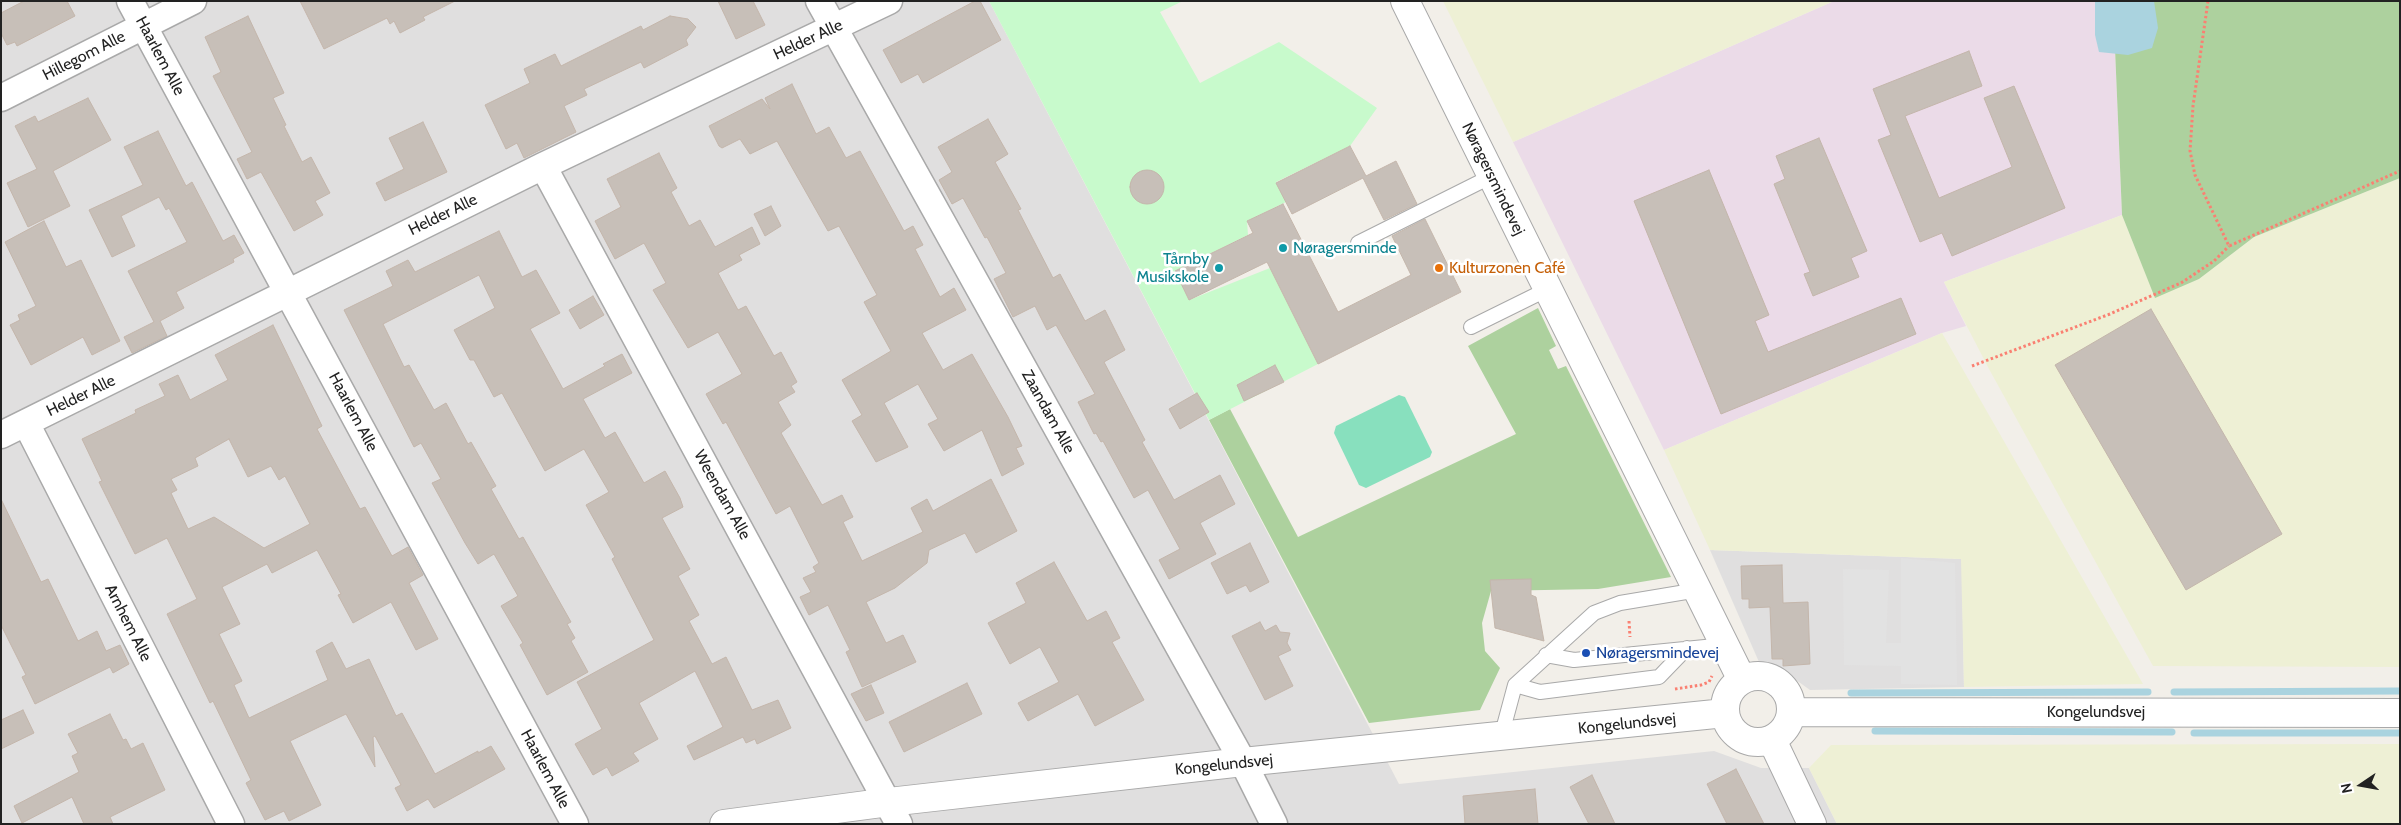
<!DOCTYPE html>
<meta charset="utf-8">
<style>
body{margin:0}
#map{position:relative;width:2401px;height:825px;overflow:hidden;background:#f2efe9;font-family:Cabin,sans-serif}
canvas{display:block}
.frame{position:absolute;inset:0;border:2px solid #222;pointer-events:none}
.north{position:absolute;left:2336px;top:760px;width:50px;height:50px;-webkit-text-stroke:4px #fff;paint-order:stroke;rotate:258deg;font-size:14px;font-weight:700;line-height:20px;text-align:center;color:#222}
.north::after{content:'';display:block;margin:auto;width:18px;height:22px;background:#222;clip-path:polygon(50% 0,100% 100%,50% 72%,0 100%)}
</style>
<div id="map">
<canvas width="2401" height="825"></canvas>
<div class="frame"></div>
<div class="north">N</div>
</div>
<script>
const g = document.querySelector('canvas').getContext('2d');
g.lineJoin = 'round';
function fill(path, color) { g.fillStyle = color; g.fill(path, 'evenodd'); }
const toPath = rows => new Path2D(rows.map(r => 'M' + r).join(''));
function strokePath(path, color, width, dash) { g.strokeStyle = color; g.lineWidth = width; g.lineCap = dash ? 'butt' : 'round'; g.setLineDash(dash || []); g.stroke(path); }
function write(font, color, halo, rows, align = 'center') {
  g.font = font + ' Cabin,sans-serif'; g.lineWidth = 5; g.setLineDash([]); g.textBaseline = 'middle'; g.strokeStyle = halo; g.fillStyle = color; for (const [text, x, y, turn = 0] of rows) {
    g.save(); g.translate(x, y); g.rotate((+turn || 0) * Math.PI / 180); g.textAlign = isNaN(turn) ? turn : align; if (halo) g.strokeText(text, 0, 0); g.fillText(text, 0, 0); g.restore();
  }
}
fill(toPath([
 [1,1,989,1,1399,784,1714,751,1761,768,1809,768,1837,824,1,824],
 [1710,550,1962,559,1964,687,1810,690,1778,667,1759,662]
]), '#e0dfdf');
fill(toPath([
 [1834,1,2113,1,2122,215,1944,282,1966,326,1942,333,1664,450,1513,142]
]), '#ebdbe8');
fill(toPath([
 [1443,1,1834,1,1513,142],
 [2400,178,2400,667,2153,666,1989,369,1944,282,2122,215,2155,297,2199,279,2254,237],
 [1942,333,2143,684,1964,687,1961,559,1710,550,1664,450],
 [2400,744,2400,824,1837,824,1809,768,1831,745]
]), '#eef0d5');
fill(toPath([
 [2113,1,2400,1,2400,178,2254,237,2199,279,2155,298,2122,215],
 [1538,308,1556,346,1549,350,1558,369,1566,366,1671,577,1598,589,1491,591,1482,623,1485,651,1500,668,1480,710,1369,723,1209,420,1230,409,1298,537,1516,434,1468,346]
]), '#add19e');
fill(toPath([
 [989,1,1183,1,1160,12,1200,83,1279,42,1377,108,1350,146,1276,182,1286,202,1247,221,1248,235,1175,271,1189,300,1270,268,1318,364,1209,420]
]), '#c8facc');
fill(toPath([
 [1399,395,1405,397,1432,452,1430,457,1366,488,1359,485,1334,433,1336,426]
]), '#88e0be');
fill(toPath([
 [1901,558,1955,563,1957,685,1901,684,1901,666,1844,665,1843,569,1889,570,1886,643,1901,643]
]), '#e2e2e2');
fill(toPath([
 [2095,1,2154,1,2158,28,2152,48,2128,55,2099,52,2095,35]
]), '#aad3df');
strokePath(toPath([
 [2174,692,2400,691],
 [1851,693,2148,692],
 [1875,731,2172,732],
 [2194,733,2400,733]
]), '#aad3df', 7);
const building = toPath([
 [24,1,67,1,75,16,17,46,15,42,7,45,1,33,1,13,24,1],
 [300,1,455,1,423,17,425,20,400,33,394,21,390,24,387,18,324,49,300,1],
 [718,1,753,1,765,25,736,39,718,1],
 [975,1,980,1,1001,40,923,83,918,74,901,83,883,50,975,1],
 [248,16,284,93,273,98,286,125,284,126,302,162,311,157,330,193,315,201,323,215,294,231,261,172,247,179,237,159,252,152,213,76,221,72,205,37,248,16],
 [670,16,688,19,696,27,686,40,688,45,644,68,641,62,584,89,587,95,564,106,576,132,524,158,517,143,506,149,485,105,530,83,524,69,555,54,561,66,641,26,643,30,670,16],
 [1969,51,1982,86,1905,116,1939,198,2012,167,1984,98,2014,86,2065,208,1952,256,1942,233,1920,242,1878,140,1891,135,1873,89,1969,51],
 [792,84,816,134,829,127,846,158,860,151,904,231,913,226,923,245,915,249,940,297,954,288,966,310,922,333,943,370,972,354,1008,417,1022,446,1016,448,1024,464,1002,476,982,430,944,451,928,424,938,419,918,384,884,403,908,447,876,462,852,421,862,415,842,380,891,351,864,302,877,295,839,226,828,231,777,141,750,154,740,139,722,148,719,146,709,126,762,99,770,109,765,98,792,84],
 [88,98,111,140,53,171,70,206,28,227,7,183,37,169,15,126,35,116,38,122,88,98],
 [988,119,1008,154,995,162,1021,209,1018,210,1053,278,1060,274,1085,321,1105,310,1125,350,1104,362,1145,440,1142,442,1174,500,1220,475,1235,504,1200,523,1216,554,1169,579,1159,560,1180,549,1148,490,1134,498,1103,441,1101,442,1096,433,1094,434,1078,402,1095,394,1056,325,1047,330,1035,306,1013,317,994,279,1006,273,987,237,985,238,963,198,952,204,939,180,952,172,938,147,988,119],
 [423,122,447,172,385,201,376,183,404,169,389,138,423,122],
 [158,131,186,186,192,182,223,241,234,235,244,253,233,259,234,262,176,292,184,308,160,321,167,336,132,353,124,337,154,322,128,271,187,242,169,208,166,210,159,197,121,216,135,246,112,257,89,210,143,185,124,147,158,131],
 [1819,138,1867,251,1851,258,1859,277,1813,296,1804,274,1810,272,1774,184,1785,179,1776,156,1819,138],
 [1350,146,1366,176,1396,161,1417,204,1384,220,1363,178,1292,214,1276,183,1350,146],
 [659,153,677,188,671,192,689,226,700,220,715,247,752,227,760,244,739,255,742,260,718,273,738,310,746,306,774,356,781,352,797,382,791,386,795,392,778,402,791,425,781,433,822,505,842,495,853,517,843,522,862,561,923,532,911,508,927,499,933,511,991,479,1017,531,976,553,965,533,929,550,927,563,895,588,866,602,886,643,903,635,916,662,862,687,846,652,850,650,828,605,809,615,800,597,811,592,803,578,816,572,813,567,819,563,790,506,776,514,726,422,723,424,706,394,742,374,718,332,688,348,653,290,666,283,644,243,615,259,595,221,621,207,607,179,659,153],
 [1709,170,1769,315,1755,321,1768,352,1901,298,1916,334,1721,414,1634,201,1709,170],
 '1130 187a17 17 0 1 1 34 0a17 17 0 1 1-34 0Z',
 [1283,204,1338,312,1411,275,1392,236,1425,219,1461,292,1318,364,1267,262,1189,300,1175,271,1253,233,1247,221,1283,204],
 [771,206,781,226,765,236,754,214,771,206],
 [44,221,66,267,81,260,120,341,92,355,83,337,31,365,10,325,20,320,18,315,36,306,5,242,44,221],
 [499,231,522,277,536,270,560,313,530,329,563,389,605,366,603,364,622,354,632,373,583,399,605,438,615,432,644,483,665,471,680,498,683,507,662,518,690,569,678,576,699,615,689,621,712,664,726,657,752,710,778,700,791,728,757,744,755,739,746,743,743,737,694,760,687,746,723,727,695,671,639,703,658,739,633,753,639,761,612,776,607,767,593,775,575,744,602,729,577,682,654,640,612,559,615,557,586,505,609,492,584,449,545,471,502,393,494,397,474,360,470,360,454,330,495,308,479,275,383,324,404,367,409,365,434,410,446,403,468,444,471,442,496,486,491,489,519,539,523,537,571,622,567,624,575,638,571,641,588,672,547,695,520,645,523,643,501,606,518,596,494,554,478,564,465,543,432,483,441,479,421,443,414,447,344,310,393,286,386,271,408,260,415,272,499,231],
 [593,296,604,315,580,329,569,310,593,296],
 [2151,309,2282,534,2186,590,2055,365,2151,309],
 [273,325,322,426,317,429,360,509,365,507,392,556,408,547,423,575,409,583,438,639,416,650,391,602,353,623,338,595,341,594,317,550,272,573,267,564,222,587,240,624,219,634,242,681,234,685,249,718,328,680,316,651,332,642,346,669,369,659,396,716,402,713,435,774,478,751,478,753,491,746,505,769,434,808,428,799,407,811,395,788,401,785,375,736,373,737,375,767,346,714,290,741,321,805,289,821,284,811,265,820,246,783,251,780,213,701,210,703,167,614,197,599,167,538,135,554,99,482,102,481,82,439,136,413,135,410,165,396,159,384,178,375,190,400,228,380,215,355,273,325],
 [229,439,248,477,271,466,279,480,285,476,310,524,264,548,214,517,188,529,171,493,177,490,171,479,198,466,195,458,229,439],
 [1275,365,1284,382,1244,401,1237,385,1275,365],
 [1197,393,1209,412,1180,429,1169,409,1197,393],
 [1,499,41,582,48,579,78,641,97,631,106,651,120,645,129,664,113,673,110,667,35,704,22,677,26,675,1,625,1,499],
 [1250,543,1269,582,1250,592,1246,585,1227,594,1211,563,1250,543],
 [1054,562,1087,621,1106,611,1120,638,1112,642,1144,700,1095,726,1078,694,1028,721,1018,703,1059,682,1040,647,1010,664,988,623,1026,603,1016,583,1054,562],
 [1782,565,1783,603,1808,602,1810,664,1783,666,1783,659,1772,659,1770,607,1749,608,1749,599,1742,599,1741,566,1782,565],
 [1531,579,1531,595,1536,597,1544,641,1495,628,1490,580,1531,579],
 [1260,622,1265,631,1276,625,1280,632,1290,633,1287,643,1291,650,1278,656,1293,686,1265,700,1232,636,1260,622],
 [967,683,982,714,904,752,889,722,967,683],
 [871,685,884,713,866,721,851,694,871,685],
 [23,710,34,733,1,749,1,720,23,710],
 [110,714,123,740,126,739,131,749,143,743,165,790,110,817,113,824,84,824,72,797,22,823,14,806,79,772,72,756,78,753,68,734,110,714],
 [1736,769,1764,824,1727,824,1707,784,1736,769],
 [1592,775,1615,824,1589,824,1570,787,1592,775],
 [1535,789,1538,824,1465,824,1463,796,1535,789]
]);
fill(building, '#c7bfb8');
strokePath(building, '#c4b6ab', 1);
const service = toPath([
 [1358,243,1492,176],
 [1471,327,1548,289],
 [1546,655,1574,660,1725,645],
 [1515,685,1540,692,1659,677,1687,648],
 [1501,737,1515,685,1594,613,1620,603,1698,590]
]);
const minor = toPath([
 [130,1,575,824],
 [819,1,1243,762,1274,824],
 [1,98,193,1],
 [543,166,899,824],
 [26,423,231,824],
 [1,435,543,166,889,1]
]);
const tertiary = toPath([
 [1405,1,1742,680],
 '1725 709a33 33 0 1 1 66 0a33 33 0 1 1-66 0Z',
 [1791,712,2400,713],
 [1772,740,1812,824],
 [724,824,889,802,1243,762,1725,713]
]);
strokePath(service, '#a9a9a9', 16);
strokePath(minor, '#a9a9a9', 29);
strokePath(tertiary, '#a9a9a9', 30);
strokePath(toPath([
 [2208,1,2193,106,2190,151,2195,175,2229,246,2400,171],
 [1972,366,2110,314,2181,283,2214,261,2229,246],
 [1629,621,1630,637],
 [1675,689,1701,685,1709,682,1712,676]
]), '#fa8072', 3, [2.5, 2.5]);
strokePath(service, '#fff', 14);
strokePath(minor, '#fff', 26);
strokePath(tertiary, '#fff', 28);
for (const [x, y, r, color] of [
 [1283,248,5,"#0f9aa8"],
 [1219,268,5,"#0f9aa8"],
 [1439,268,5,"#e8710a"],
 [1586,653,5,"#1a4fb4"]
]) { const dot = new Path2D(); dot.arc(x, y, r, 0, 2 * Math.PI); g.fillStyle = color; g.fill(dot); strokePath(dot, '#fff', 2); }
write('16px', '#222', '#fff', [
 ["Helder Alle",808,40,-25],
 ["Hillegom Alle",84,56,-27],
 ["Haarlem Alle",160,56,62],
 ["Nøragersmindevej",1493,179,64],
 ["Helder Alle",443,215,-26],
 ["Helder Alle",81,396,-26],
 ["Haarlem Alle",353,412,62],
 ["Zaandam Alle",1048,412,61],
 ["Weendam Alle",722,495,61],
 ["Arnhem Alle",128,623,63],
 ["Kongelundsvej",2096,712],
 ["Kongelundsvej",1627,724,-6],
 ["Kongelundsvej",1224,765,-6],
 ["Haarlem Alle",545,769,62]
]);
write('16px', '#0d838f', '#fff', [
 ["Nøragersminde",1293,248],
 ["Tårnby",1209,259,"right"],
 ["Musikskole",1209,277,"right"]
], 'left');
write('16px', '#c56008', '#fff', [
 ["Kulturzonen Café",1449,268]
], 'left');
write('16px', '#164399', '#fff', [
 ["Nøragersmindevej",1596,653]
], 'left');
</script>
